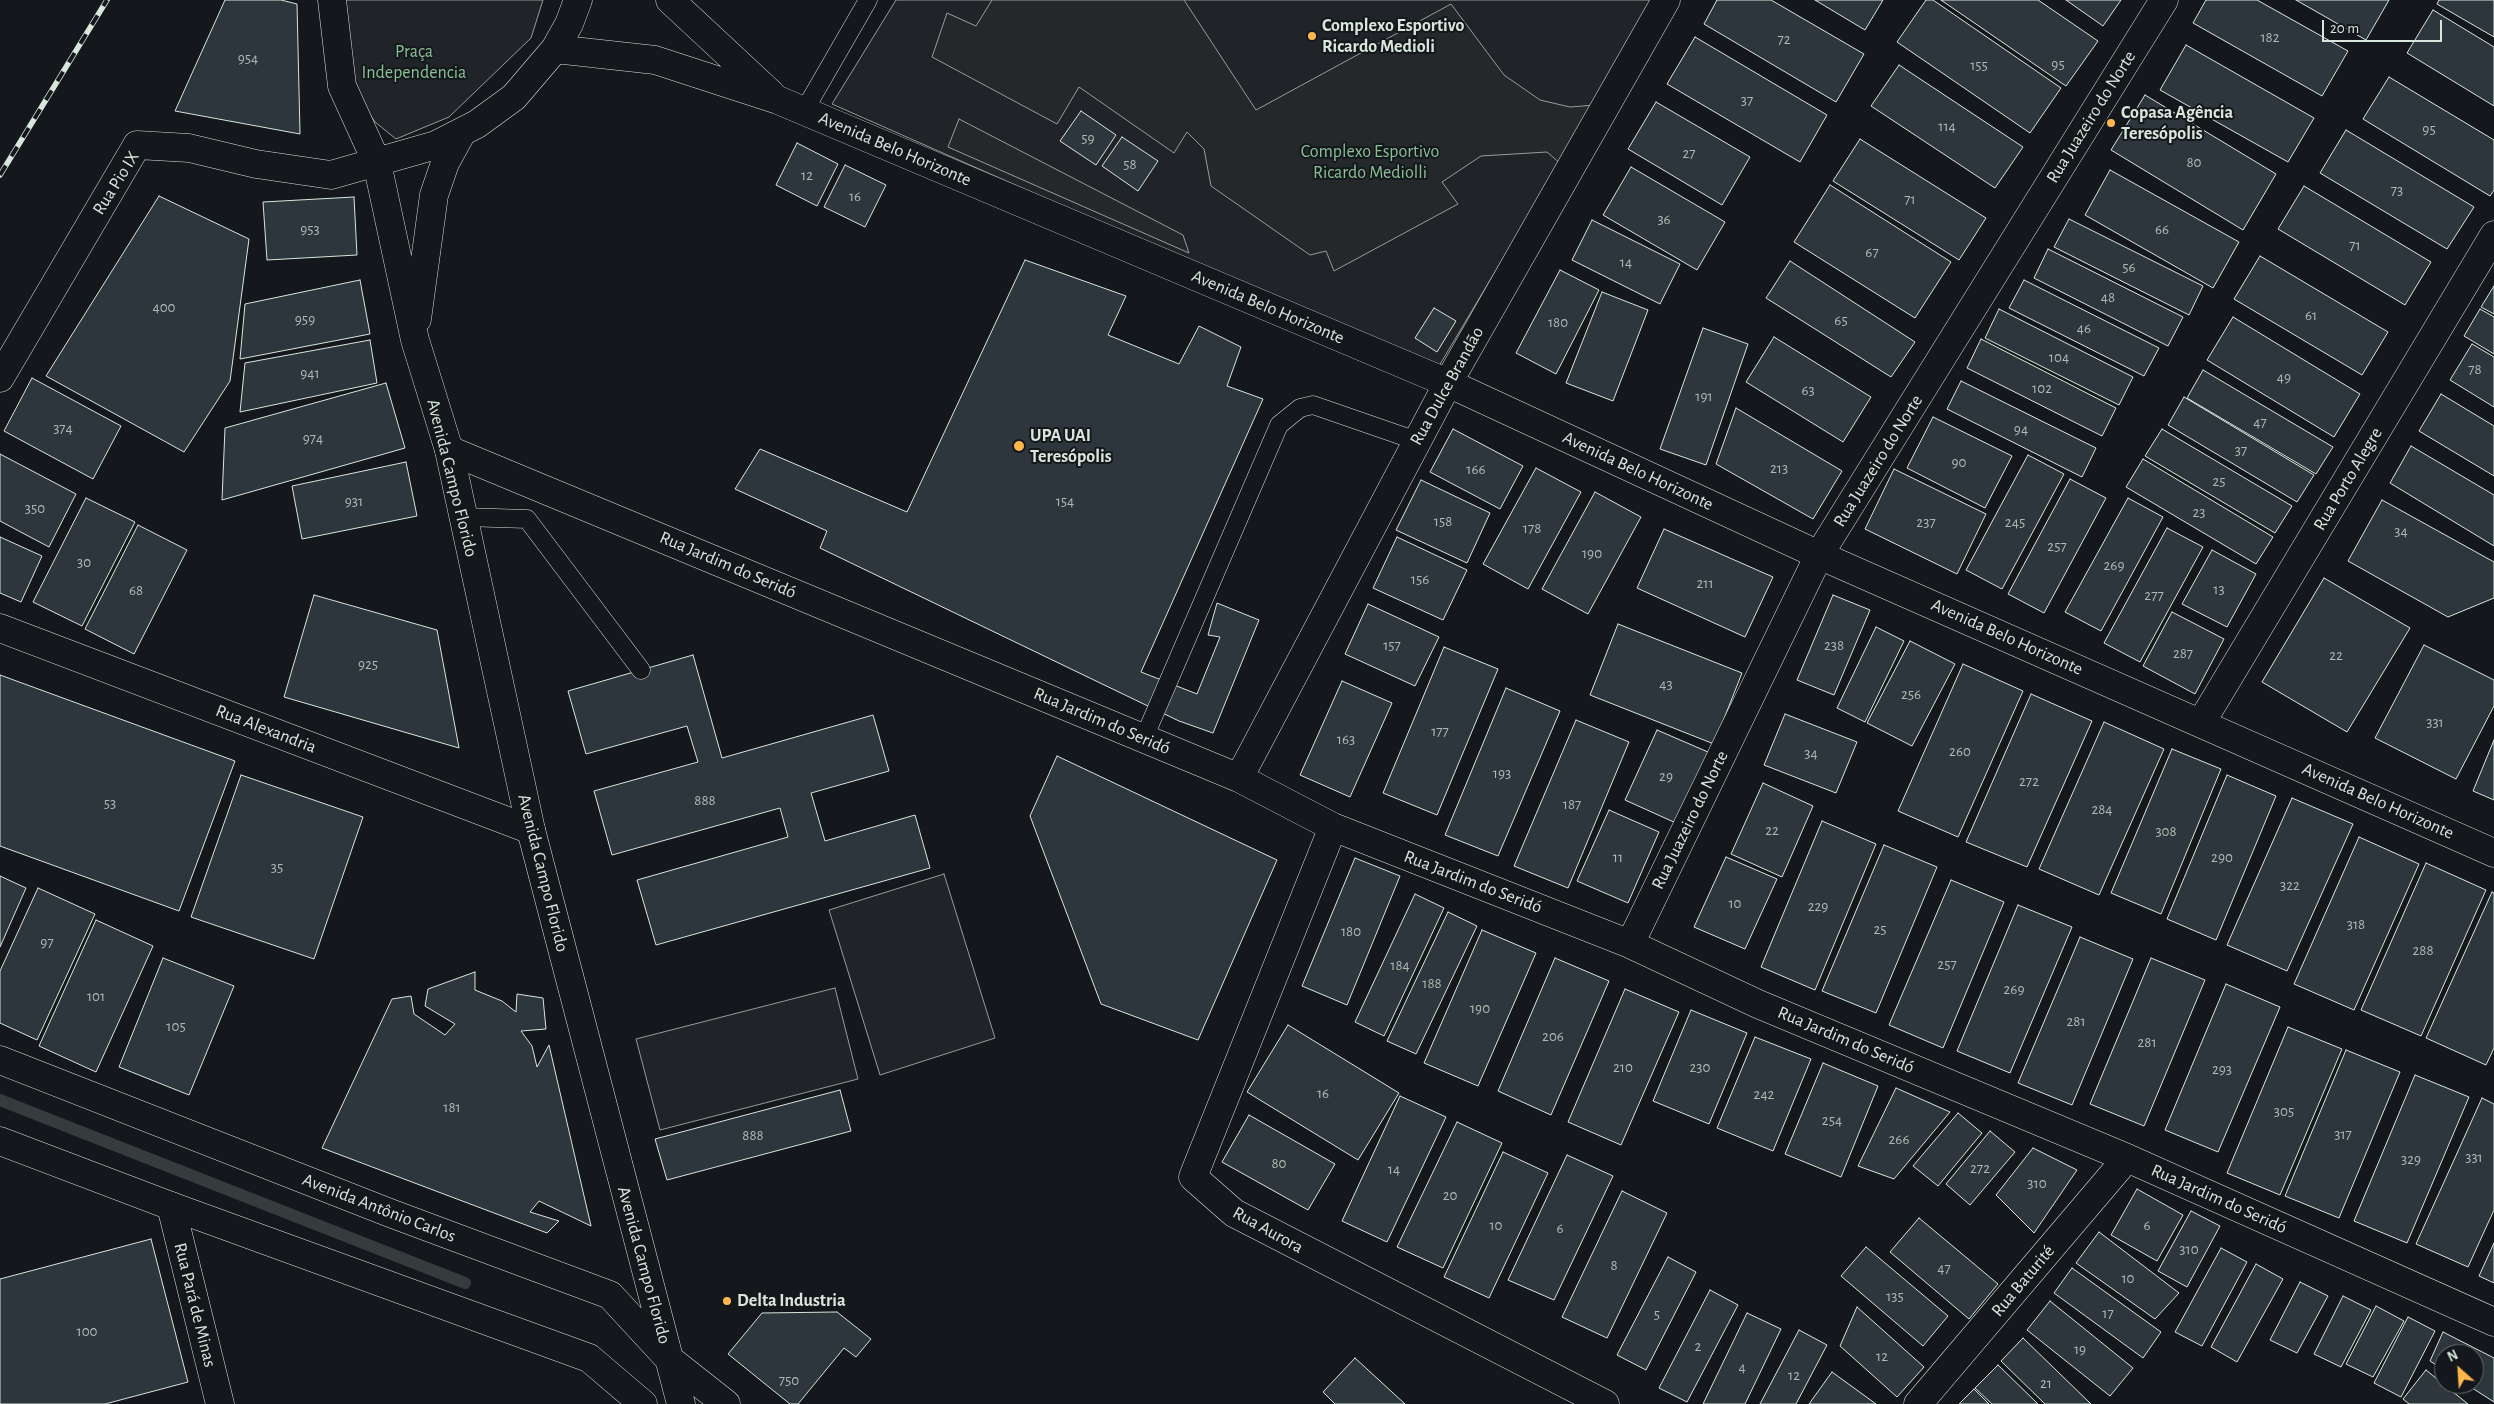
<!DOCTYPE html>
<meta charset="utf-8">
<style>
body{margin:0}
#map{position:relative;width:2494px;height:1404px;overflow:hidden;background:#14181c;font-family:"Alegreya Sans",sans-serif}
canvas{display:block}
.north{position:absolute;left:2434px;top:1344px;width:50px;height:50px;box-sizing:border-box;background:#14181c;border:1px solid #626a69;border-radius:50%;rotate:334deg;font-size:14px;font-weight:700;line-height:20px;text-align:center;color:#d8e6dc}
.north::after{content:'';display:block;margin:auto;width:18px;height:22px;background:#ffb74d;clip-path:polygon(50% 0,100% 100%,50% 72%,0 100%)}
.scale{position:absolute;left:2322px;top:20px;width:120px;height:22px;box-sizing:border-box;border:2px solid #d8e6dc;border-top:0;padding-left:6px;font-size:15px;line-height:18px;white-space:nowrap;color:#d8e6dc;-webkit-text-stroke:4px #14181c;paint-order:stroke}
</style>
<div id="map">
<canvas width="2494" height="1404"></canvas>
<div class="north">N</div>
<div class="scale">20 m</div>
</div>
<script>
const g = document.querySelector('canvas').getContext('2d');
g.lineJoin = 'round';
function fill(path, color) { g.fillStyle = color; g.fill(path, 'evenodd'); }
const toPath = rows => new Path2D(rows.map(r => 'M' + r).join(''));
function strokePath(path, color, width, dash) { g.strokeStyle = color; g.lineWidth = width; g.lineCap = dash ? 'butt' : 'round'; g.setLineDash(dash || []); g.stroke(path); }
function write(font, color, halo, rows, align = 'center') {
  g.font = font + ' "Alegreya Sans",sans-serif'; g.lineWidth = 4; g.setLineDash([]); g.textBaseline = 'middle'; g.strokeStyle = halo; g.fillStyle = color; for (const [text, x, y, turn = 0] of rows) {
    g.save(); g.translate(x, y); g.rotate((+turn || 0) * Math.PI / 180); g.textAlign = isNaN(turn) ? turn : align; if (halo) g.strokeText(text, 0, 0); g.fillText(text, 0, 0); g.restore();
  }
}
const green = toPath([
 [339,0,543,0,531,38,449,117,396,139,375,122,362,103,339,31,339,0],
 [896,0,1657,0,1436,371,832,104,896,0],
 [944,874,995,1038,880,1075,829,910,944,874],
 [835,988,858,1079,660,1130,636,1039,835,988]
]);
fill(green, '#202428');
strokePath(green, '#939e99', 1);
const parking = toPath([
 [992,0,1184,0,1256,110,1451,4,1504,75,1540,100,1570,107,1607,104,1569,171,1547,152,1481,156,1442,182,1458,204,1334,271,1326,251,1310,255,1211,186,1204,149,1187,132,1174,153,1079,87,1057,124,932,57,947,13,976,26,992,0],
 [959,119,1183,235,1189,253,948,147,959,119]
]);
fill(parking, '#24282b');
strokePath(parking, '#939e99', 1);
strokePath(toPath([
 [0,1100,465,1283]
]), '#363b3e', 12);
const building = toPath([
 [225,0,281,0,297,4,300,134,175,111,225,0],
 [1717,0,1771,0,1864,54,1836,102,1704,24,1717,0],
 [1815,0,1883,0,1865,30,1815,0],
 [1926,0,1933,0,2061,88,2030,133,1897,42,1926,0],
 [1941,0,2038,0,2098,41,2066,86,1941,0],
 [2066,0,2121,0,2103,26,2066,0],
 [2206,0,2257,0,2348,51,2322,96,2193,23,2206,0],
 [2296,0,2389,0,2366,40,2296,0],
 [2439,0,2494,0,2494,37,2437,4,2439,0],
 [2433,10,2494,47,2494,106,2407,53,2433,10],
 [1695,37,1827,115,1800,162,1667,84,1695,37],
 [2186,45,2314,118,2288,162,2160,90,2186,45],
 [1899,65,2023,147,1995,188,1871,106,1899,65],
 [2389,77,2494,140,2494,190,2490,196,2363,119,2389,77],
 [2145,95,2276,174,2243,230,2111,150,2145,95],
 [1656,102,1750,157,1722,205,1628,149,1656,102],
 [1081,111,1116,135,1096,165,1060,141,1081,111],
 [2346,130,2474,207,2447,249,2320,173,2346,130],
 [1122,137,1158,161,1138,191,1102,166,1122,137],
 [1860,139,1986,218,1959,260,1833,181,1860,139],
 [797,143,838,164,817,206,776,185,797,143],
 [845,165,886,185,865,227,824,207,845,165],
 [1631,167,1725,222,1697,270,1603,215,1631,167],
 [2110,170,2239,242,2213,288,2085,215,2110,170],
 [1830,185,1951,262,1915,318,1794,242,1830,185],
 [2304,186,2431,262,2405,305,2278,229,2304,186],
 [159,196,249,239,230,381,184,452,46,376,159,196],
 [354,197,357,255,267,260,263,202,354,197],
 [2069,219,2203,286,2189,315,2054,247,2069,219],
 [1592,220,1680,264,1660,304,1572,260,1592,220],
 [2048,249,2183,317,2168,346,2034,278,2048,249],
 [2260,256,2388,332,2362,375,2234,299,2260,256],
 [1025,260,1126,296,1108,335,1179,364,1199,326,1241,347,1227,386,1263,399,1141,672,1197,694,1220,637,1208,635,1217,603,1259,620,1213,733,1179,721,820,548,827,531,735,489,760,449,907,512,1025,260],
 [1790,261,1915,342,1891,377,1766,298,1790,261],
 [1560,270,1599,290,1556,374,1516,353,1560,270],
 [360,280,370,334,240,359,245,304,360,280],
 [2024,280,2159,348,2144,376,2009,308,2024,280],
 [2494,286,2494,314,2481,307,2494,286],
 [1602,292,1648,310,1613,401,1566,383,1602,292],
 [1434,308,1456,321,1437,352,1415,338,1434,308],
 [1999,309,2133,377,2119,405,1985,338,1999,309],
 [2480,309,2494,317,2494,354,2464,336,2480,309],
 [2233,317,2360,394,2334,437,2207,360,2233,317],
 [1703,328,1748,344,1706,465,1660,449,1703,328],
 [1774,337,1871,397,1843,442,1746,382,1774,337],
 [1981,339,2116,408,2102,436,1967,368,1981,339],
 [370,340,377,383,240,412,245,363,370,340],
 [2472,344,2494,357,2494,407,2450,380,2472,344],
 [2203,370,2333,447,2316,474,2187,398,2203,370],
 [32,378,121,426,93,479,4,431,32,378],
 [1961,381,2096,448,2082,477,1947,409,1961,381],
 [386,383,405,448,222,500,225,428,386,383],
 [2441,394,2494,426,2494,476,2419,431,2441,394],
 [2184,397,2314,475,2297,502,2168,425,2184,397],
 [1736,408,1842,471,1813,519,1716,464,1736,408],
 [1933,417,2012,456,1985,508,1907,468,1933,417],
 [1453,429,1523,466,1500,509,1430,472,1453,429],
 [2162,429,2292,506,2275,533,2145,456,2162,429],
 [2411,446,2494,495,2494,546,2390,483,2411,446],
 [0,454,76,494,49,547,0,521,0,454],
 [2028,455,2064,474,2002,589,1966,570,2028,455],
 [2143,459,2273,537,2256,564,2126,487,2143,459],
 [406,462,417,516,302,539,292,486,406,462],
 [1536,468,1581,492,1528,589,1483,564,1536,468],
 [1894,469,1986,514,1957,574,1865,529,1894,469],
 [2070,479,2106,498,2044,613,2008,594,2070,479],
 [1421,480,1490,513,1467,563,1396,530,1421,480],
 [1595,492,1641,517,1588,614,1542,589,1595,492],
 [86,498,135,522,82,626,33,602,86,498],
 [2128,498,2163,517,2101,631,2065,612,2128,498],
 [2382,500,2494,562,2494,598,2448,617,2348,561,2382,500],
 [138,525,187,550,134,654,85,629,138,525],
 [2167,528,2203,547,2140,662,2104,643,2167,528],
 [1664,529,1773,577,1745,637,1637,588,1664,529],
 [0,537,42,556,21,602,0,593,0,537],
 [1397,537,1467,570,1443,620,1373,588,1397,537],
 [2212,550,2256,574,2227,627,2182,604,2212,550],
 [2324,578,2410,628,2347,732,2262,682,2324,578],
 [314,595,437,630,459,748,284,697,314,595],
 [1833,595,1870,610,1834,695,1797,680,1833,595],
 [1368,604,1439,637,1415,686,1345,654,1368,604],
 [2172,612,2224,639,2195,694,2143,666,2172,612],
 [1618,624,1742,673,1714,744,1590,695,1618,624],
 [1876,627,1904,641,1865,722,1837,708,1876,627],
 [1910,641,1955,664,1912,746,1867,723,1910,641],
 [2424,645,2494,680,2494,706,2456,779,2375,738,2424,645],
 [1444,647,1498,669,1437,815,1383,793,1444,647],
 [693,655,722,758,873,715,889,771,811,793,825,841,915,815,930,868,656,945,637,880,788,837,780,808,612,855,594,791,698,762,687,726,586,754,568,691,693,655],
 [1963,664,2023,691,1958,837,1898,811,1963,664],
 [0,675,235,761,179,911,0,846,0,675],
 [1342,681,1392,703,1350,797,1300,775,1342,681],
 [1506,688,1560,711,1498,856,1445,835,1506,688],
 [2031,694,2092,721,2027,867,1966,842,2031,694],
 [1785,714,1857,742,1836,793,1764,765,1785,714],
 [1576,720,1629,742,1568,888,1514,866,1576,720],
 [2104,722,2164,749,2099,895,2039,869,2104,722],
 [1657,730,1708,752,1676,823,1625,800,1657,730],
 [2494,740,2494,800,2473,791,2494,740],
 [2172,749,2221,769,2161,914,2111,893,2172,749],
 [1057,756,1277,860,1198,1040,1101,1004,1030,816,1057,756],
 [241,775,363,817,314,959,191,917,241,775],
 [2227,775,2276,796,2216,940,2167,919,2227,775],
 [1763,783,1813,806,1782,877,1731,854,1763,783],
 [2292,798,2353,824,2287,971,2227,945,2292,798],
 [1609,810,1659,832,1628,903,1577,881,1609,810],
 [1822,821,1876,844,1815,990,1761,967,1822,821],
 [2359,837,2419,864,2354,1010,2294,984,2359,837],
 [1884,845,1937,867,1876,1013,1822,991,1884,845],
 [1726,857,1777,879,1745,949,1694,927,1726,857],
 [1355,858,1400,876,1347,1005,1302,986,1355,858],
 [2426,863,2486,890,2421,1036,2361,1010,2426,863],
 [0,876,26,888,0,947,0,876],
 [1951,880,2004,902,1943,1048,1889,1025,1951,880],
 [38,888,95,914,37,1040,0,1023,0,971,38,888],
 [2492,892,2494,893,2494,1048,2486,1065,2426,1038,2492,892],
 [1415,894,1444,908,1384,1036,1355,1022,1415,894],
 [2018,905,2072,927,2010,1073,1957,1051,2018,905],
 [1448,912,1477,926,1416,1054,1387,1041,1448,912],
 [96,920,153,946,96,1072,39,1046,96,920],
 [1482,930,1536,953,1478,1086,1424,1063,1482,930],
 [2080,937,2133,959,2072,1105,2018,1083,2080,937],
 [163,958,234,986,189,1095,119,1067,163,958],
 [1555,958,1609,981,1551,1115,1498,1091,1555,958],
 [2151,958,2205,980,2144,1126,2090,1104,2151,958],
 [475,972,475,990,502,1001,516,1012,517,994,543,998,546,1029,521,1031,532,1046,537,1067,549,1045,591,1226,539,1201,530,1212,559,1221,547,1233,322,1148,392,999,411,996,414,1014,445,1035,455,1024,425,1006,428,989,475,972],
 [2226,984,2280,1007,2218,1152,2165,1130,2226,984],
 [1625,989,1679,1012,1621,1145,1568,1122,1625,989],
 [1691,1010,1747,1033,1709,1124,1653,1101,1691,1010],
 [1288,1025,1399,1093,1358,1160,1247,1092,1288,1025],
 [2288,1027,2342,1049,2280,1195,2227,1173,2288,1027],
 [1755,1037,1811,1059,1773,1151,1717,1128,1755,1037],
 [2346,1050,2400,1072,2339,1218,2285,1196,2346,1050],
 [1823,1063,1878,1086,1841,1177,1785,1154,1823,1063],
 [2415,1075,2469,1097,2407,1243,2354,1221,2415,1075],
 [1896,1088,1950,1112,1894,1179,1858,1166,1896,1088],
 [840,1090,851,1131,667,1180,655,1139,840,1090],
 [1400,1096,1446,1117,1387,1242,1342,1221,1400,1096],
 [2482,1098,2494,1104,2494,1210,2468,1267,2416,1244,2482,1098],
 [1958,1113,1982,1133,1938,1186,1913,1166,1958,1113],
 [1249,1115,1335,1164,1308,1210,1222,1162,1249,1115],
 [1457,1122,1502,1143,1443,1268,1397,1247,1457,1122],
 [1990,1131,2015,1152,1970,1205,1946,1184,1990,1131],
 [2033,1148,2077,1170,2034,1233,1996,1195,2033,1148],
 [1503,1152,1548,1173,1489,1298,1444,1277,1503,1152],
 [1567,1155,1613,1176,1554,1300,1508,1280,1567,1155],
 [2137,1189,2183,1215,2157,1261,2111,1235,2137,1189],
 [1622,1191,1667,1213,1607,1338,1562,1317,1622,1191],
 [2191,1211,2220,1226,2187,1287,2158,1271,2191,1211],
 [1919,1218,1998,1284,1969,1319,1890,1252,1919,1218],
 [2099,1232,2179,1293,2155,1319,2076,1263,2099,1232],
 [151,1239,188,1382,105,1404,0,1404,0,1279,151,1239],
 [2494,1243,2494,1283,2479,1276,2494,1243],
 [1866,1247,1948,1316,1923,1346,1841,1276,1866,1247],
 [2221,1248,2247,1262,2202,1346,2175,1332,2221,1248],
 [1668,1257,1696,1272,1646,1370,1617,1355,1668,1257],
 [2256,1264,2283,1279,2237,1362,2211,1347,2256,1264],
 [2072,1268,2161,1332,2143,1358,2054,1293,2072,1268],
 [2300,1282,2328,1296,2297,1353,2270,1340,2300,1282],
 [1710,1290,1738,1305,1687,1402,1659,1388,1710,1290],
 [2343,1296,2371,1310,2341,1367,2314,1354,2343,1296],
 [2050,1301,2133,1368,2110,1396,2027,1330,2050,1301],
 [2376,1306,2404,1321,2373,1377,2346,1364,2376,1306],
 [1857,1307,1924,1367,1897,1397,1840,1346,1857,1307],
 [837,1312,871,1339,856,1357,844,1348,798,1404,790,1404,728,1354,762,1313,837,1312],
 [1747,1313,1781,1329,1745,1404,1703,1404,1747,1313],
 [2408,1317,2435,1331,2401,1397,2374,1383,2408,1317],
 [1799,1330,1827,1345,1796,1404,1760,1404,1799,1330],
 [2443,1332,2494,1358,2494,1402,2466,1384,2474,1384,2474,1354,2444,1354,2444,1370,2430,1361,2443,1332],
 [2023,1338,2091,1404,2045,1404,2001,1361,2023,1338],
 [1355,1358,1405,1404,1335,1404,1323,1392,1355,1358],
 [1998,1365,2038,1404,1992,1404,1975,1388,1998,1365],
 [2426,1370,2468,1404,2409,1404,2403,1399,2426,1370],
 [1832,1372,1876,1404,1809,1404,1832,1372],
 [1974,1389,1989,1404,1959,1404,1974,1389]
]);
fill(building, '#2c363c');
strokePath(building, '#d8e6dc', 1);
const lane = toPath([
 [804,111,868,0],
 [463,517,527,519,641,670],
 [1144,738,1279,425,1300,408,1313,405,1417,441]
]);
const street = toPath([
 [449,450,1239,778,1333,827,1630,944,1758,1004,2127,1158,2494,1322],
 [0,628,531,830],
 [2201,723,2494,235],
 [1239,778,1448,383,1666,0],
 [1333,827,1193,1177,1234,1213,1605,1404],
 [1630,944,1819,555,2164,0],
 [171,1206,220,1404],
 [1918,1404,2127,1158]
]);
const secondary = toPath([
 [332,0,342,86,377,163,415,340,449,450,531,830,681,1404],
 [670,0,771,94],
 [555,49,655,60,778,100,804,111,1448,383,1819,555,2494,853],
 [417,319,434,195,445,163,462,132],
 [0,378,137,145,189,148,256,164,331,175,436,145,477,124,514,97,555,49,569,24,578,0],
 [0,1060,390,1213,610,1295,669,1359,726,1404],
 [0,1141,171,1206,589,1358,643,1404]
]);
strokePath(lane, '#d8e6dc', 19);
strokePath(street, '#d8e6dc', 29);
strokePath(secondary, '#d8e6dc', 29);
strokePath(lane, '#14181c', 18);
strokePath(street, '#14181c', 28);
strokePath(secondary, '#14181c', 28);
const rail = toPath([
 [0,175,107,0]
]);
strokePath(rail, '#d8e6dc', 5.5);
strokePath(rail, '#14181c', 4, [11]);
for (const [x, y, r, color] of [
 [1312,36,5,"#ffb74d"],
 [2111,123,5,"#ffb74d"],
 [1019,446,6,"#ffb74d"],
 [727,1301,5,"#ffb74d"]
]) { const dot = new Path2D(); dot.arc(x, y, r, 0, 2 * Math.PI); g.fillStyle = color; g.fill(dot); strokePath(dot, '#14181c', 2); }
write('15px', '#adbab4', null, [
 ["182",2270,37],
 ["72",1784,39],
 ["954",248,58],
 ["95",2058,64],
 ["155",1979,65],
 ["37",1747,100],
 ["114",1947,126],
 ["95",2429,129],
 ["59",1088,138],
 ["27",1689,153],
 ["80",2194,162],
 ["58",1130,164],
 ["12",807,175],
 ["73",2397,190],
 ["16",855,196],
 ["71",1910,199],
 ["36",1664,219],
 ["953",310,229],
 ["66",2162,229],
 ["71",2355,245],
 ["67",1872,252],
 ["14",1626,262],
 ["56",2129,267],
 ["48",2108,297],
 ["400",164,307],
 ["61",2311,315],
 ["959",305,319],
 ["65",1841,320],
 ["180",1558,322],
 ["46",2084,328],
 ["104",2059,357],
 ["78",2475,369],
 ["941",310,373],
 ["49",2284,377],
 ["102",2042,388],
 ["63",1808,390],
 ["191",1704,396],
 ["47",2260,422],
 ["374",63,428],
 ["94",2021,429],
 ["974",313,438],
 ["37",2241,450],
 ["90",1959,462],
 ["213",1779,468],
 ["166",1476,469],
 ["25",2219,481],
 ["931",354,501],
 ["154",1065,501],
 ["350",35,508],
 ["23",2199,512],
 ["158",1443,521],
 ["237",1926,522],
 ["245",2015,522],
 ["178",1532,528],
 ["34",2401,531],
 ["257",2057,546],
 ["190",1592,553],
 ["30",84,562],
 ["269",2114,565],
 ["156",1420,579],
 ["211",1705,583],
 ["13",2219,589],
 ["68",136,590],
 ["277",2154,595],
 ["157",1392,645],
 ["238",1834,645],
 ["287",2183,653],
 ["22",2336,655],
 ["925",368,664],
 ["43",1666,684],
 ["256",1911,694],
 ["331",2435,722],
 ["177",1440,731],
 ["163",1346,739],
 ["260",1960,751],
 ["34",1811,753],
 ["193",1502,773],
 ["29",1666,776],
 ["272",2029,781],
 ["888",705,800],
 ["53",110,803],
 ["187",1572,804],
 ["284",2102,809],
 ["22",1772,830],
 ["308",2166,831],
 ["11",1618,857],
 ["290",2222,857],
 ["35",277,867],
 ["322",2290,885],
 ["10",1735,903],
 ["229",1818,906],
 ["318",2356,924],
 ["25",1880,929],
 ["180",1351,931],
 ["97",47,942],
 ["288",2423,950],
 ["257",1947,964],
 ["184",1400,965],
 ["188",1432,983],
 ["269",2014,989],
 ["101",96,996],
 ["190",1480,1008],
 ["281",2076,1021],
 ["105",176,1026],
 ["206",1553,1036],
 ["281",2147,1042],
 ["210",1623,1067],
 ["230",1700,1067],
 ["293",2222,1069],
 ["16",1323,1093],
 ["242",1764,1094],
 ["181",452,1107],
 ["305",2284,1111],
 ["254",1832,1120],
 ["317",2343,1134],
 ["888",753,1135],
 ["266",1899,1139],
 ["331",2474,1157],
 ["329",2411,1159],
 ["80",1279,1163],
 ["272",1980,1168],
 ["14",1394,1169],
 ["310",2037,1183],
 ["20",1450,1195],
 ["10",1496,1225],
 ["6",2147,1225],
 ["6",1560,1228],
 ["310",2189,1249],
 ["8",1614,1265],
 ["47",1944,1268],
 ["10",2128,1278],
 ["135",1895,1296],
 ["17",2108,1313],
 ["5",1657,1314],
 ["100",87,1331],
 ["2",1698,1346],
 ["19",2080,1349],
 ["12",1882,1356],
 ["4",1742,1367],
 ["12",1794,1375],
 ["750",789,1380],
 ["21",2046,1383]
]);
write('bold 18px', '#d8e6dc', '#14181c', [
 ["Complexo Esportivo",1322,26],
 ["Ricardo Medioli",1322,47],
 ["Copasa Agência",2121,113],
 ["Teresópolis",2121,134],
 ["UPA UAI",1030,436],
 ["Teresópolis",1030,457],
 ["Delta Industria",737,1301]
], 'left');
write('18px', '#8ac095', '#14181c', [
 ["Praça",414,52],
 ["Independencia",414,73],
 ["Complexo Esportivo",1370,152],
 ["Ricardo Mediolli",1370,173]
]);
write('18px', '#d8e6dc', '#14181c', [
 ["Rua Juazeiro do Norte",2091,117,-58],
 ["Avenida Belo Horizonte",895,149,23],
 ["Rua Pio IX",116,183,-58],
 ["Avenida Belo Horizonte",1268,307,23],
 ["Rua Dulce Brandão",1447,386,-61],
 ["Rua Juazeiro do Norte",1878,461,-58],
 ["Avenida Belo Horizonte",1638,471,25],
 ["Avenida Campo Florido",452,478,76],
 ["Rua Porto Alegre",2348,479,-59],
 ["Rua Jardim do Seridó",728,565,23],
 ["Avenida Belo Horizonte",2007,637,24],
 ["Rua Jardim do Seridó",1102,721,23],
 ["Rua Alexandria",266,729,21],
 ["Avenida Belo Horizonte",2378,801,24],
 ["Rua Juazeiro do Norte",1690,820,-64],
 ["Avenida Campo Florido",543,873,76],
 ["Rua Jardim do Seridó",1473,882,21],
 ["Rua Jardim do Seridó",1846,1040,23],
 ["Rua Jardim do Seridó",2219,1199,24],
 ["Avenida Antônio Carlos",379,1208,21],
 ["Rua Aurora",1268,1230,29],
 ["Avenida Campo Florido",644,1265,75],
 ["Rua Baturité",2023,1281,-50],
 ["Rua Pará de Minas",195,1305,76]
]);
</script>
